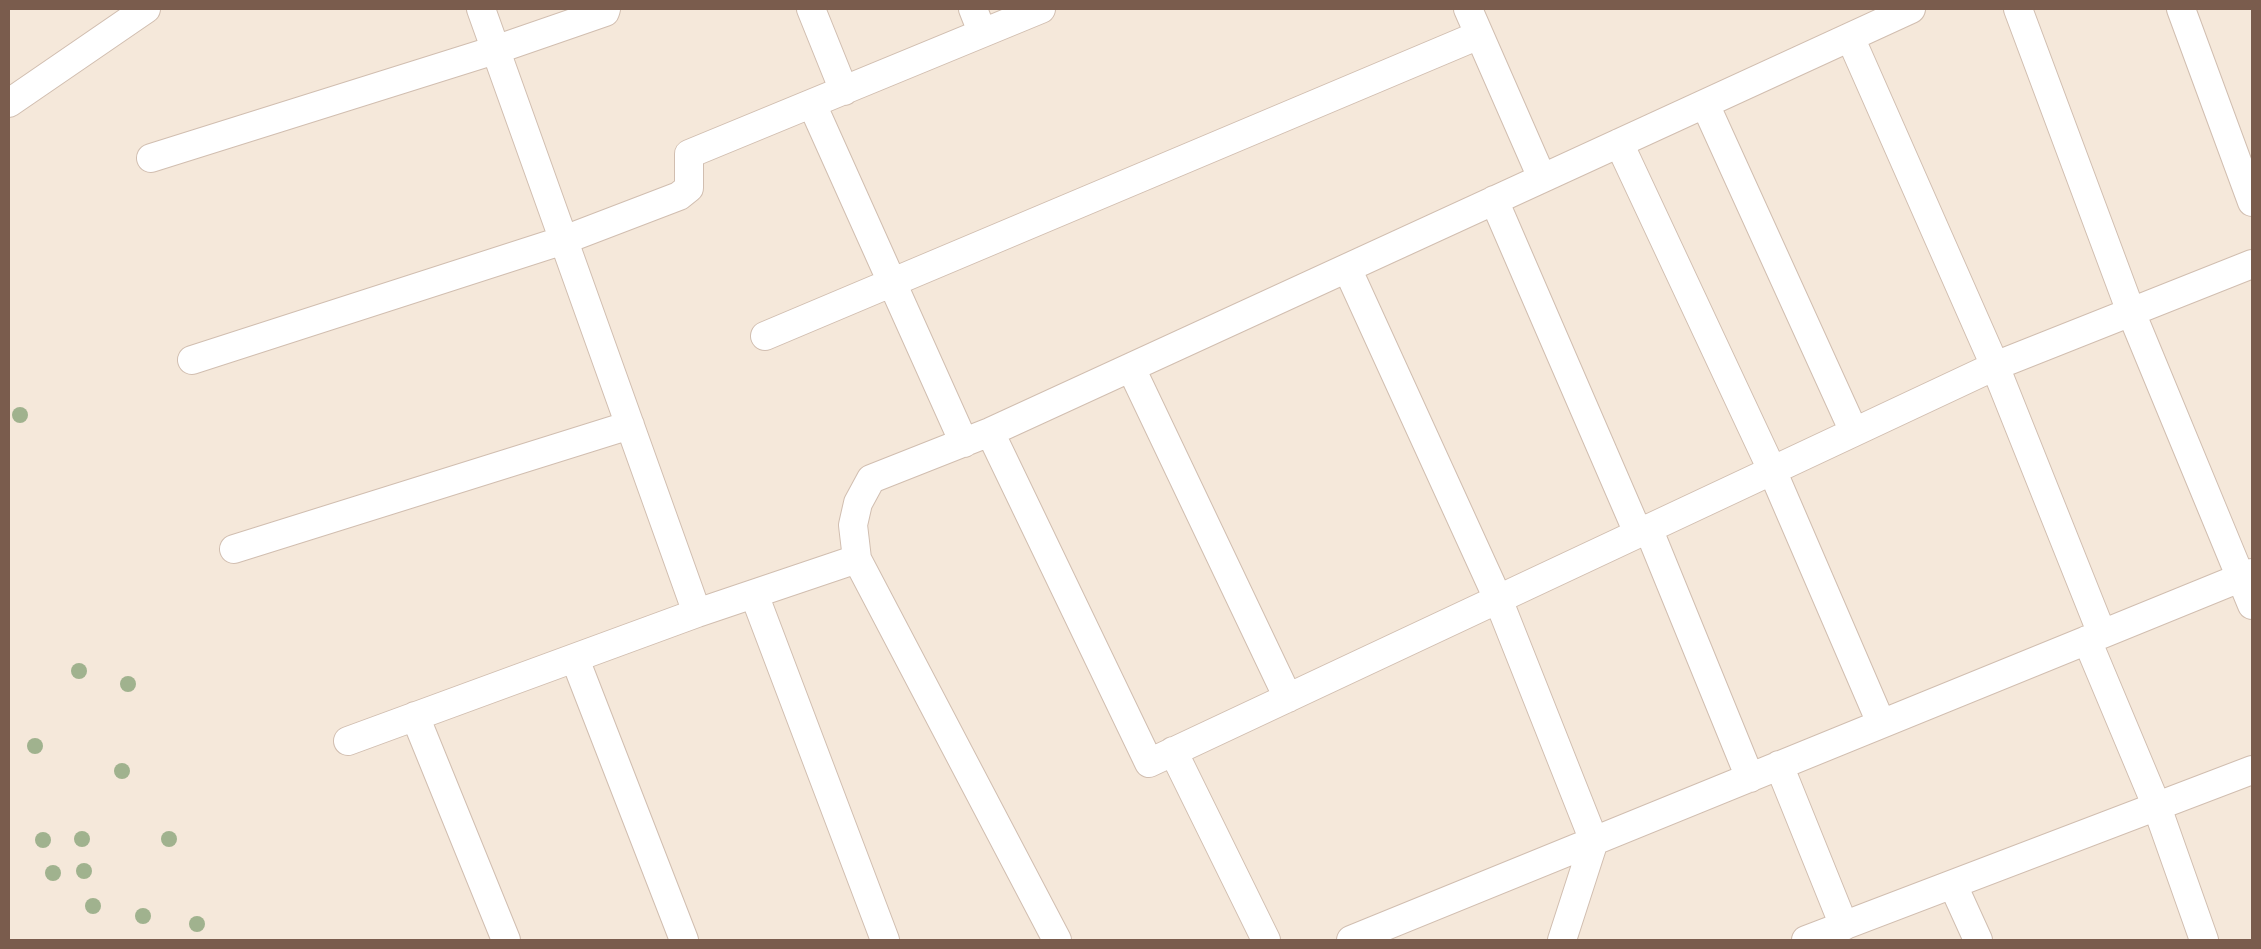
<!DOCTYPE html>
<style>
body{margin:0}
#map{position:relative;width:2261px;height:949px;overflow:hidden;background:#fdf6ec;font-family:"Archivo Narrow",sans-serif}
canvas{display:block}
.frame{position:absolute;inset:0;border:10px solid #7a5c4d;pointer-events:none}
</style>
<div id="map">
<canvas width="2261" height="949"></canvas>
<div class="frame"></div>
</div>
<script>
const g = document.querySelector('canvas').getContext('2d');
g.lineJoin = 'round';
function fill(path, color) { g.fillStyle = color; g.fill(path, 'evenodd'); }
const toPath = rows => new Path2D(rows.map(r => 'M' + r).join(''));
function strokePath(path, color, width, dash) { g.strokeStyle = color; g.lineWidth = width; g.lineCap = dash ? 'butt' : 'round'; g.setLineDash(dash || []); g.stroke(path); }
fill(toPath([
 [9,9,2252,9,2252,940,9,940]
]), '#f5e8da');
const minor = toPath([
 [481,9,697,613],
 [811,9,844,91],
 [973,9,982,32],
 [1468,9,1542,178],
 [2018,9,2131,312,2252,605],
 [2181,9,2252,202],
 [1850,37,1995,366,2102,634],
 [9,103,146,9],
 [812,104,964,443],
 [1705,104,1854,432],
 [1619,143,1772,470,1881,723],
 [151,158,495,50,605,12,606,9],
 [1494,200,1638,533],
 [1347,268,1498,599,1594,841,1562,940],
 [765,336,1479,35],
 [192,360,564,240,679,196,689,188,689,154,1041,9],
 [1131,368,1288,698],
 [990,432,1149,763,1995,366,2252,264],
 [1648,528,1750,778],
 [234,549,630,425],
 [754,594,885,940],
 [2087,640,2157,807,2204,940],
 [575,659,684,940],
 [415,716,506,940],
 [348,741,697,613,857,559],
 [1173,751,1266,940],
 [1779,765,1844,926],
 [1953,885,1978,940],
 [1057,940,857,559,853,525,858,503,871,479,990,432,1911,9],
 [1351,940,2252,573],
 [1806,940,2252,770]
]);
strokePath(minor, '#d1beb0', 30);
strokePath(minor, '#fff', 28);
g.fillStyle = '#a0b28e';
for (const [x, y] of [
 [20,415],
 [79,671],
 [128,684],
 [35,746],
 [122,771],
 [82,839],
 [169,839],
 [43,840],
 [84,871],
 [53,873],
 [93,906],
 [143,916],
 [197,924]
]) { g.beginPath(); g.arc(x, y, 8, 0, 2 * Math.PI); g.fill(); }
</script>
